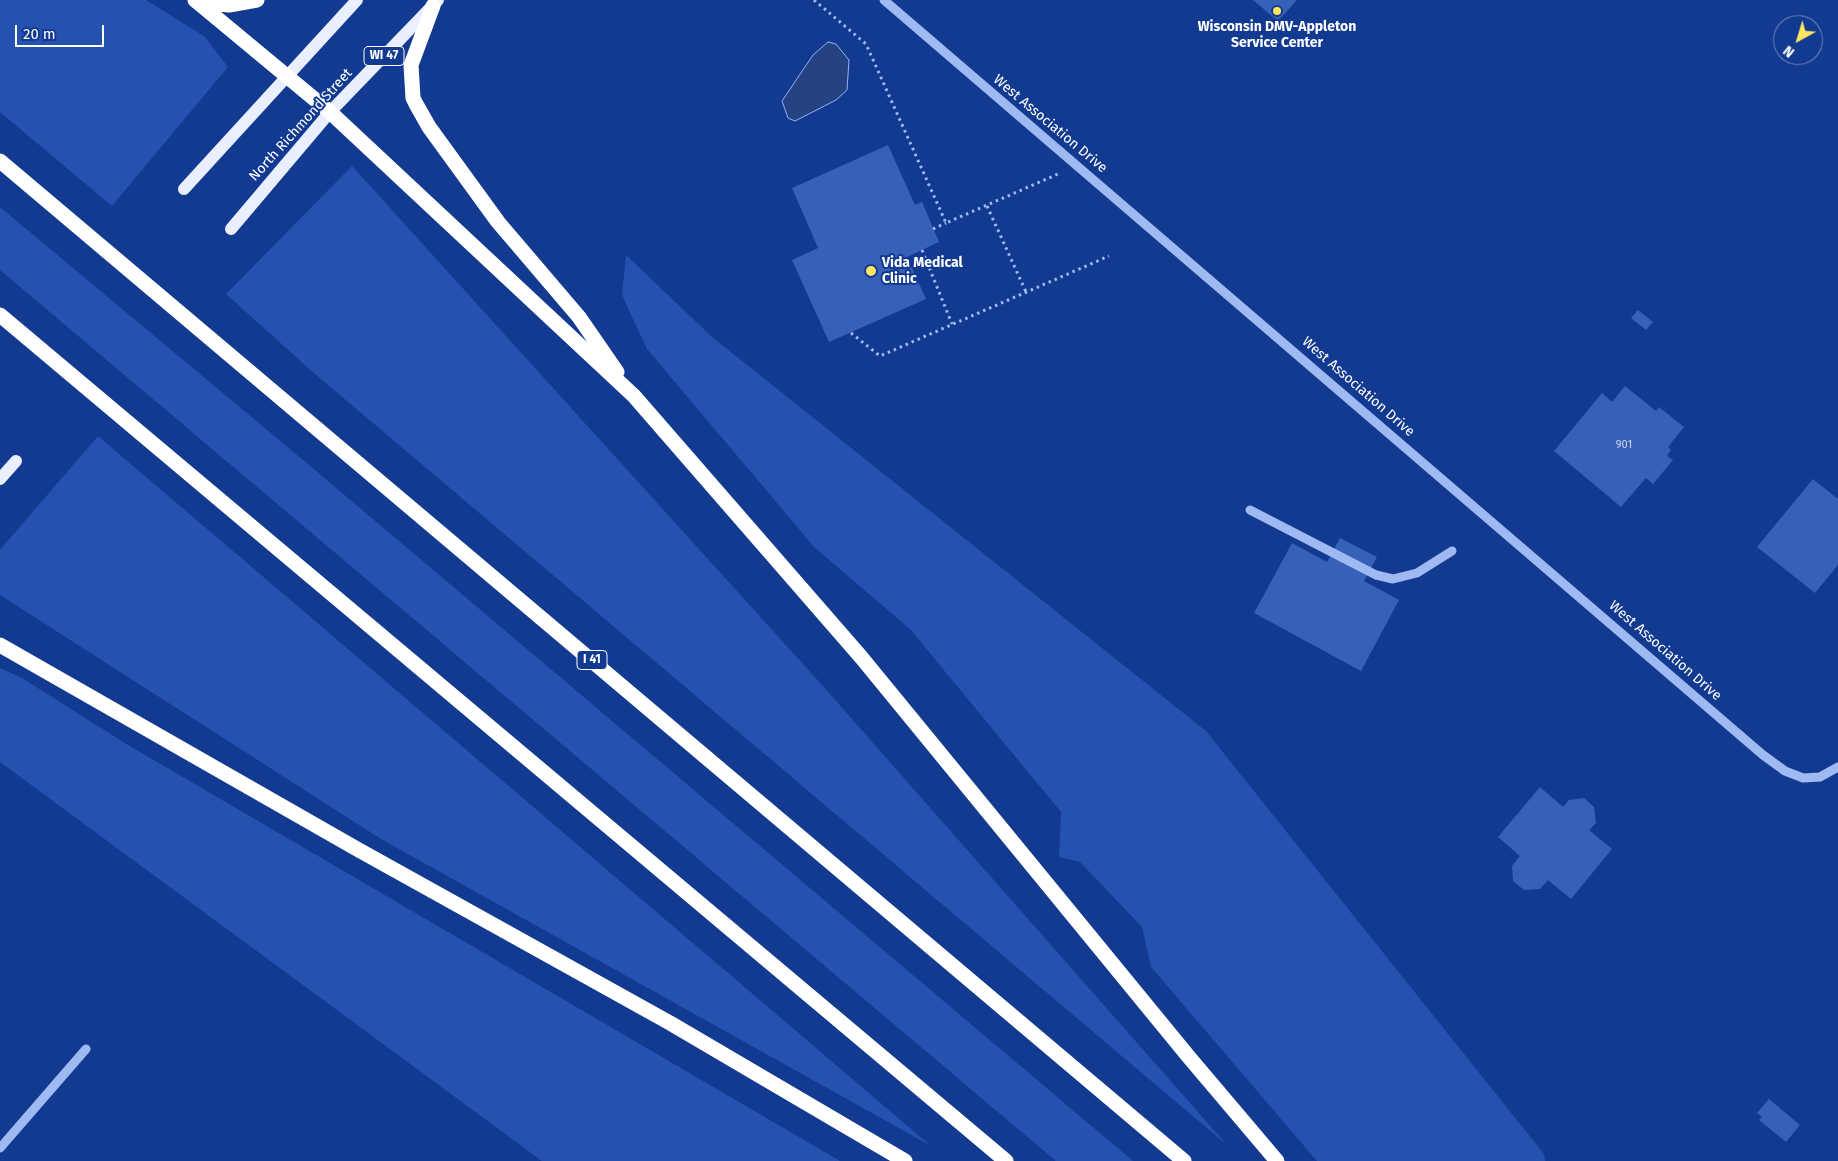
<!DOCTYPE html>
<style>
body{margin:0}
#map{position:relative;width:1838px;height:1161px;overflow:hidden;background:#133a91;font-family:"Fira Sans",sans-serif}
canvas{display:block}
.north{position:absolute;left:1773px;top:15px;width:50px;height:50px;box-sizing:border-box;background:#133a91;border:1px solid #7189bd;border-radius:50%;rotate:219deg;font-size:14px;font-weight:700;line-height:20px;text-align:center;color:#fff}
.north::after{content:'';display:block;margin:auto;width:18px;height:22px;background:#ffe560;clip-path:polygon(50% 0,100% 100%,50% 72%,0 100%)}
.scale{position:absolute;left:15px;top:25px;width:89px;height:22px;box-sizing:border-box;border:2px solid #fff;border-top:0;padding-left:6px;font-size:15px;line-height:18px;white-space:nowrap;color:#fff;-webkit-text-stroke:4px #133a91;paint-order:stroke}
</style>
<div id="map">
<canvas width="1838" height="1161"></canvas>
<div class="north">N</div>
<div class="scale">20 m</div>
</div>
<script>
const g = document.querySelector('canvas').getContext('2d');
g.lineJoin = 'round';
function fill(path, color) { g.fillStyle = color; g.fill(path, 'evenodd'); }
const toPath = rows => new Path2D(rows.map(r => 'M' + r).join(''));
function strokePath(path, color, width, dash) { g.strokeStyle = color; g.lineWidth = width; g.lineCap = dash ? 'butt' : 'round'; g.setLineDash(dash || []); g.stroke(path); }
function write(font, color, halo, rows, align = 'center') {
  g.font = font + ' "Fira Sans",sans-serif'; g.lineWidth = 4; g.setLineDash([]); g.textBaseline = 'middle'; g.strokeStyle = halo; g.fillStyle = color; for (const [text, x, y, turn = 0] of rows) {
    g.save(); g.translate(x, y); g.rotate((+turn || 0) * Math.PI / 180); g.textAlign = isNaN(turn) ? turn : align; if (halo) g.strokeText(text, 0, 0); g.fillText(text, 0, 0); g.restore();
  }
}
fill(toPath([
 [0,0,146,0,204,36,228,67,112,206,0,112],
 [352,166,822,685,1227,1145,315,374,226,294],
 [0,207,309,465,1133,1161,1056,1161,0,270],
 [626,255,712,337,1206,731,1544,1154,1545,1161,1317,1161,1151,967,1142,927,1080,862,1059,857,1061,812,910,629,815,548,647,349,622,295],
 [98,436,931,1146,381,839,0,595,0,550],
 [0,668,22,678,128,745,840,1161,542,1161,0,762]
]), '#2552b0');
const water = toPath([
 [828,42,836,44,849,60,847,90,836,100,795,121,788,118,782,101,813,55,828,42]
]);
fill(water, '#254283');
strokePath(water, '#91b3f5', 1);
fill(toPath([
 [1253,0,1297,0,1278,21],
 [888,145,915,205,922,202,939,242,907,257,926,299,829,342,792,260,818,248,792,188],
 [1638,310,1653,322,1646,330,1631,318],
 [1625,386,1656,411,1659,407,1684,427,1668,447,1671,450,1667,456,1673,460,1653,484,1646,478,1621,507,1554,451,1602,393,1612,402],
 [1813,479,1838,499,1838,565,1815,593,1757,547],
 [1340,538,1377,557,1364,581,1399,600,1361,671,1254,613,1292,543,1327,562],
 [1540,787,1563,807,1569,800,1584,798,1594,807,1596,823,1589,830,1612,849,1571,899,1548,880,1540,889,1524,890,1513,881,1512,866,1520,856,1498,837],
 [1769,1099,1800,1125,1786,1142,1759,1120,1762,1117,1757,1113]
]), '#3760b8');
strokePath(toPath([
 [814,0,866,44,946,223,1058,174],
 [987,206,1026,292],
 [933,229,946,223],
 [922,250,952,324],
 [851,333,880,356,1109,256]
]), '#9fbaf2', 3, [2.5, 4]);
strokePath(toPath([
 [884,0,1763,755,1785,771,1803,778,1820,777,1838,767],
 [1250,510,1376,575,1393,579,1417,573,1452,551],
 [0,1148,86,1049]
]), '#9fbaf2', 9);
strokePath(toPath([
 [184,189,357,0],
 [231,229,330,112,438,0],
 [0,479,16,461]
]), '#eaefff', 12);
strokePath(toPath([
 [195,0,330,112,634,396,861,657,1188,1056,1277,1161],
 [197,2,229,5,257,0],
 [433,6,411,65,413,98,416,104,429,127,498,222,579,317,617,372],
 [0,161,1184,1161],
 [0,315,1006,1161],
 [0,645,357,849,670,1023,905,1161]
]), '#fff', 15);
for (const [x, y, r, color] of [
 [1277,11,5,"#ffe560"],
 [871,271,6,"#ffe560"]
]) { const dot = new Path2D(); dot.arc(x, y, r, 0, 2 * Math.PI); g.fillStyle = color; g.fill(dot); strokePath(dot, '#133a91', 2); }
write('11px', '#cdd7ed', null, [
 ["901",1624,445]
]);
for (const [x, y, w] of [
 [384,56,40],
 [592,660,30]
]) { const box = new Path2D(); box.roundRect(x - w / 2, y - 9.5, w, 19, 4); g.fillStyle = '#133a91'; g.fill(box); strokePath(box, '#fff', 1); }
write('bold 12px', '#fff', null, [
 ["WI 47",384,56],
 ["I 41",592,660]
]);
write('bold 14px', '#fff', '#133a91', [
 ["Wisconsin DMV-Appleton",1277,27],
 ["Service Center",1277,43],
 ["Vida Medical",882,263,"left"],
 ["Clinic",882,279,"left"]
]);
write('14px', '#fff', '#133a91', [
 ["West Association Drive",1050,124,40],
 ["North Richmond Street",301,125,-48],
 ["West Association Drive",1358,387,41],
 ["West Association Drive",1665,651,41]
]);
</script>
